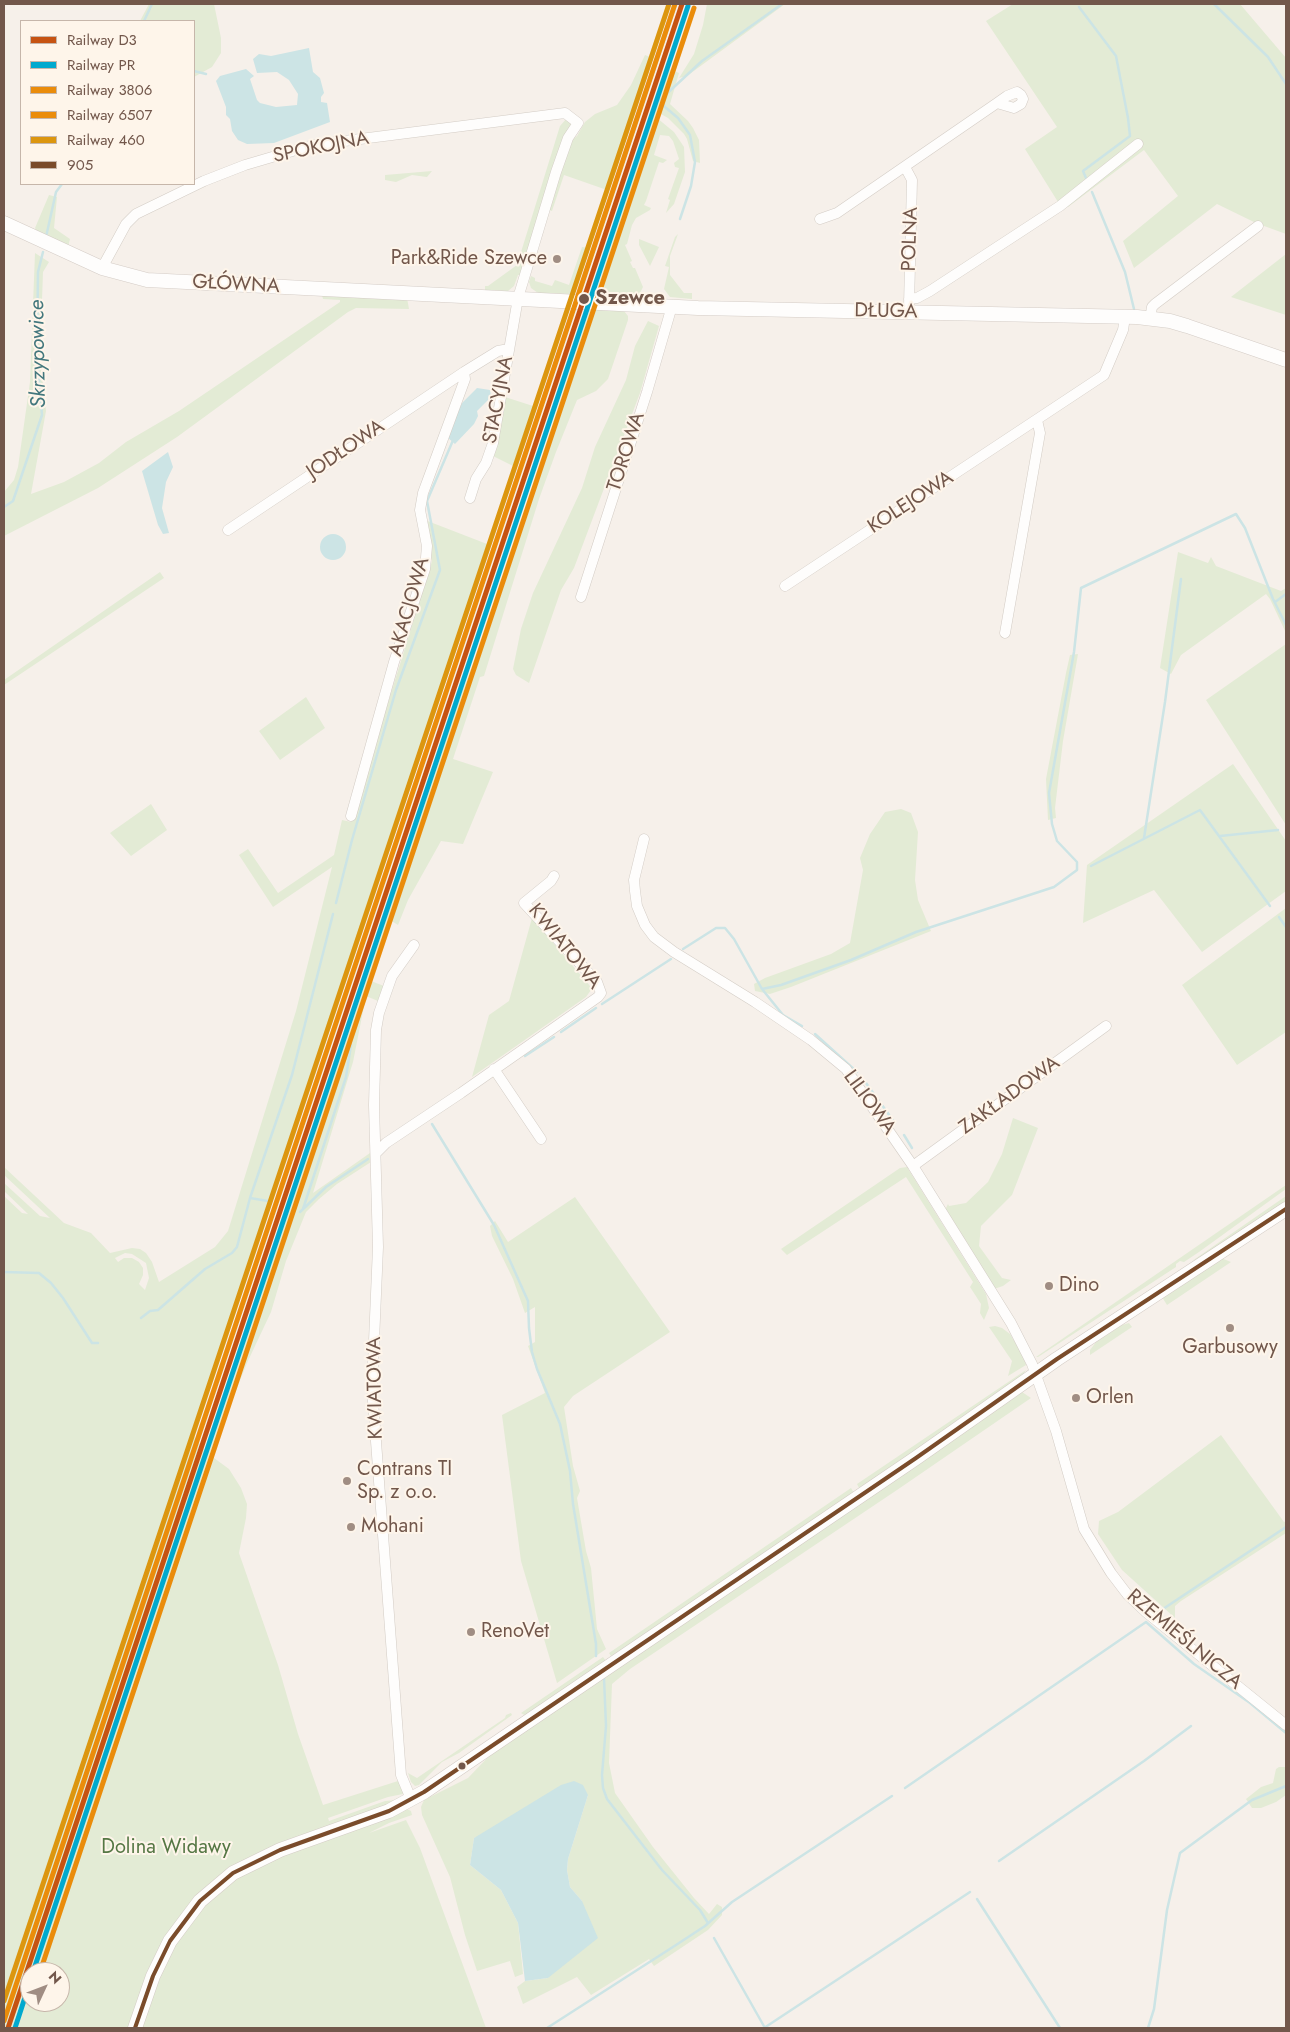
<!DOCTYPE html>
<meta charset="utf-8">
<style>
body{margin:0}
#map{position:relative;width:1290px;height:2032px;overflow:hidden;background:#f6f0ea;font-family:Jost,sans-serif}
canvas{display:block}
.frame{position:absolute;inset:0;border:5px solid #72574b;pointer-events:none}
.legend{position:absolute;left:20px;top:20px;width:175px;height:165px;box-sizing:border-box;background:#fef5ea;border:1px solid #c6b6aa;margin:0;padding:6px 9px;list-style:none;font-size:15px;color:#72574b}
.legend li{display:flex;align-items:center;gap:10px;height:25px}
.legend b{width:25px;border:1px solid #c6b6aa}
.north{position:absolute;left:20px;top:1962px;width:50px;height:50px;box-sizing:border-box;background:#fef5ea;border:1px solid #c6b6aa;border-radius:50%;rotate:47deg;font-size:14px;font-weight:700;line-height:20px;text-align:center;color:#72574b}
.north::after{content:'';display:block;margin:auto;width:18px;height:22px;background:#a08d83;clip-path:polygon(50% 0,100% 100%,50% 72%,0 100%)}
</style>
<div id="map">
<canvas width="1290" height="2032"></canvas>
<div class="frame"></div>
<ul class="legend">
<li><b style="height:6px;background:#c65312"></b>Railway D3</li>
<li><b style="height:6px;background:#00a9ce"></b>Railway PR</li>
<li><b style="height:6px;background:#ea8c0b"></b>Railway 3806</li>
<li><b style="height:6px;background:#ea8c0b"></b>Railway 6507</li>
<li><b style="height:6px;background:#dc960f"></b>Railway 460</li>
<li><b style="height:6px;background:#7a4b2a"></b>905</li>
</ul>
<div class="north">N</div>
</div>
<script>
const g = document.querySelector('canvas').getContext('2d');
g.lineJoin = 'round';
function fill(path, color) { g.fillStyle = color; g.fill(path, 'evenodd'); }
const toPath = rows => new Path2D(rows.map(r => 'M' + r).join(''));
function strokePath(path, color, width, dash) { g.strokeStyle = color; g.lineWidth = width; g.lineCap = dash ? 'butt' : 'round'; g.setLineDash(dash || []); g.stroke(path); }
function write(font, color, halo, rows, align = 'center') {
  g.font = font + ' Jost,sans-serif'; g.lineWidth = 4; g.setLineDash([]); g.textBaseline = 'middle'; g.strokeStyle = halo; g.fillStyle = color; for (const [text, x, y, turn = 0] of rows) {
    g.save(); g.translate(x, y); g.rotate((+turn || 0) * Math.PI / 180); g.textAlign = isNaN(turn) ? turn : align; if (halo) g.strokeText(text, 0, 0); g.fillText(text, 0, 0); g.restore();
  }
}
fill(toPath([
 [149,4,214,4,221,38,221,53,212,67,194,77,194,21,140,21],
 [707,4,785,4,687,76,679,78,694,54,703,25],
 [1013,4,1240,4,1286,58,1286,234,1256,223,1217,204,1134,268,1123,241,1178,196,1144,150,1068,207,1058,202,1025,149,1057,127,986,21],
 [645,55,653,58,607,190,564,175,552,211,547,209,572,140,577,136,585,122,595,114,617,105,631,85],
 [669,69,679,73,670,104,688,121,693,128,699,140,700,163,693,161,687,139,684,134,668,118,659,113,657,118,674,132,684,147,685,172,674,204,666,213,670,200,668,199,679,168,675,167,674,163,679,159,673,141,669,136,660,135,654,155,667,160,663,163,659,162,646,201,644,205,651,208,650,210,636,218,632,225,627,244,625,245,632,261,630,262,633,268,635,268,643,287,640,293,635,297,605,296,607,289,598,286],
 [567,118,574,123,520,275,518,275,514,286,508,291,485,290,485,286,488,286,517,265,560,126],
 [432,171,427,177,412,175,396,182,385,180,385,175],
 [49,195,57,197,54,228,70,239,68,247,38,234,35,228],
 [678,234,670,256,670,275,684,293,692,293,692,299,670,297,664,289,669,267,665,266,675,237],
 [639,239,659,247,650,266,639,245],
 [582,247,589,248,573,294,538,293,531,288,529,282,531,276,535,278,535,281,552,286,555,280,569,285],
 [35,253,49,262,43,272,40,357,46,411,31,494,64,482,99,463,126,442,179,411,340,302,340,300,323,299,322,295,407,298,409,309,356,308,348,312,177,437,98,488,4,536,4,492,14,480,18,467,30,382],
 [1286,254,1286,315,1231,297],
 [586,309,624,311,628,316,628,320,608,379,596,391,577,400,556,452,539,499,484,676,480,677,453,759,493,772,463,844,441,841,408,900,398,925,390,920,371,981,384,986,378,1001,366,996,353,1062,313,1193,370,1153,371,1162,337,1184,319,1199,306,1212,286,1261,271,1312,247,1363,212,1451,214,1458,229,1469,241,1488,247,1504,246,1518,239,1553,278,1665,298,1734,323,1805,398,1781,403,1791,403,1794,388,1797,328,1818,329,1821,385,1801,396,1800,400,1811,407,1809,411,1811,412,1815,389,1823,369,1833,406,1820,420,1848,486,2028,4,2028,4,1196,22,1213,28,1214,4,1191,4,1183,40,1216,50,1218,4,1175,4,1167,64,1223,91,1233,110,1253,132,1248,140,1249,146,1253,152,1262,159,1282,215,1247,228,1231,296,1011,332,867,273,907,239,855,248,849,278,893,334,855,342,820,351,822,432,561,425,520,487,544,334,1016,194,1436,205,1451,450,715,454,713,481,643,589,312],
 [125,1253,132,1254,146,1263,149,1278,145,1290,139,1284,143,1275,143,1268,139,1262,132,1258,124,1258,118,1262,115,1258],
 [30,1972,60,1972,60,2002,30,2002],
 [648,321,659,326,640,393,574,568,561,590,529,683,516,675,513,669,521,629,533,593,582,488,595,447,626,380,635,346],
 [505,397,533,406,513,466,493,456],
 [1178,552,1208,563,1211,557,1216,566,1281,591,1286,588,1286,633,1270,599,1266,594,1181,655,1171,674,1160,668],
 [160,572,164,578,4,685,4,680],
 [1286,644,1286,825,1206,700],
 [1078,654,1063,741,1055,808,1056,818,1048,820,1046,779,1066,673,1070,655],
 [306,697,325,728,280,760,259,731],
 [1233,764,1286,841,1286,891,1202,952,1154,890,1083,923,1087,865],
 [151,804,167,830,131,856,110,833],
 [901,809,911,813,918,832,915,880,918,900,931,931,791,987,770,994,755,991,754,984,765,978,831,954,850,943,863,870,860,858,870,834,885,812],
 [1286,908,1286,1032,1237,1065,1182,985],
 [532,918,590,986,591,990,586,997,472,1077,489,1015,509,1001],
 [1013,1118,1038,1128,1012,1195,981,1226,979,1246,1002,1278,1011,1280,1003,1286,994,1289,945,1210,948,1204,949,1206,966,1203,988,1182,1002,1154],
 [907,1167,986,1294,989,1308,984,1320,980,1313,981,1304,970,1287,973,1282,906,1177,787,1255,781,1249,900,1168],
 [1286,1185,1286,1189,1199,1252,1184,1262,1180,1261,1176,1264,1176,1267,1038,1357,1036,1357],
 [1286,1196,1286,1203,1220,1248,1192,1261],
 [575,1197,670,1332,573,1396,564,1407,573,1466,580,1491,577,1498,586,1551,591,1568,597,1629,606,1649,557,1683,521,1561,502,1415,545,1393,528,1346,535,1342,535,1307,525,1313,513,1279,492,1236,490,1226,495,1221,508,1242],
 [1221,1258,1231,1262,1167,1305,1162,1297],
 [1129,1323,1132,1327,1090,1355,1090,1350,1096,1342,1122,1325],
 [995,1326,1002,1328,1010,1334,1025,1358,1026,1365,1008,1376,1012,1361,989,1327],
 [1026,1370,1021,1377,953,1423,922,1448,859,1488,857,1484],
 [1022,1392,1031,1398,897,1490,630,1669,612,1684,609,1763,615,1793,653,1847,694,1898,709,1914,717,1904,722,1907,722,1915,708,1930,654,1966,649,1959,591,1995,577,1977,523,2004,517,1987,525,1981,548,1978,582,1901,570,1887,567,1870,568,1859,588,1795,474,1838,470,1865,501,1890,518,1923,523,1974,515,1977,510,1961,477,1971,465,1935,450,1877,422,1815,421,1807,424,1800,468,1778,493,1752],
 [1221,1435,1284,1522,1286,1521,1286,1533,1181,1601,1175,1606,1175,1618,1122,1570,1098,1534,1099,1521,1118,1512],
 [851,1488,854,1493,612,1658,609,1653],
 [603,1657,606,1661,526,1716,521,1713],
 [511,1713,512,1715,459,1753,442,1762,419,1785,415,1786,411,1782,408,1773,417,1778,505,1718,506,1715],
 [1279,1767,1286,1767,1286,1795,1276,1802,1261,1808,1252,1808,1246,1799,1261,1787,1273,1783,1276,1769]
]), '#e3ebd5');
fill(toPath([
 [309,48,313,72,320,78,324,93,321,97,321,102,327,103,330,122,274,143,247,144,238,140,232,131,230,119,226,115,226,107,216,81,220,76,246,69,254,76,250,79,257,100,260,103,276,107,297,105,298,94,289,80,277,72,257,73,253,59,259,54,271,56],
 [477,388,490,390,491,397,477,411,478,416,474,424,455,444,447,437,453,421,462,403],
 [168,452,173,467,166,482,162,508,169,533,163,534,158,525,142,471],
 '320 547a13 13 0 1 1 26 0a13 13 0 1 1-26 0Z',
 [574,1781,583,1785,588,1795,568,1859,567,1870,570,1887,582,1901,598,1938,548,1978,525,1981,518,1923,501,1890,470,1865,474,1838,561,1785]
]), '#cce4e5');
strokePath(toPath([
 [1214,4,1268,57,1286,84],
 [1079,7,1116,56,1128,118,1130,136,1083,171,1086,178],
 [144,21,152,4],
 [194,71,206,74],
 [1092,192,1125,272,1134,309],
 [680,219,691,186,695,162,690,135,678,118,665,107,660,100,702,61,782,4],
 [46,237,56,192,62,184],
 [4,507,13,501,42,415,37,357,38,272,43,252],
 [1275,602,1286,594],
 [1220,836,1278,830],
 [1144,838,1165,702,1181,579],
 [1091,866,1200,810,1270,906],
 [336,903,352,840,396,690,440,570,427,501,454,438],
 [1279,917,1286,927],
 [683,949,716,928,725,928,734,939,762,989,781,985,851,960,916,932,1054,887,1077,870,1077,862,1057,841,1052,824,1049,793,1074,652,1081,588,1236,514,1245,528,1273,599,1286,625],
 [762,989,783,1015,802,1026],
 [602,1004,671,959],
 [561,1032,596,1008],
 [815,1034,857,1072],
 [525,1056,554,1037],
 [866,1083,895,1123],
 [432,1124,494,1225,528,1301,529,1328,532,1352,537,1369,560,1424,570,1471,573,1504,596,1644,596,1656],
 [904,1135,912,1148],
 [250,1198,268,1201],
 [303,1209,346,1077,351,1045],
 [300,1212,326,1187,368,1159],
 [4,1272,39,1273,51,1283,63,1298,92,1343,98,1343],
 [141,1318,150,1311,158,1310,205,1269,232,1253,237,1247,250,1198,292,1075,333,914],
 [1157,1613,1286,1527],
 [604,1678,606,1726,602,1775,603,1788,607,1799,662,1870,700,1910,708,1923],
 [905,1788,1146,1622,1194,1664,1250,1703,1286,1733],
 [999,1861,1144,1761,1191,1726],
 [977,1899,1060,2028],
 [714,1938,765,2028],
 [547,2028,676,1945,705,1926,732,1902,892,1796],
 [764,2028,970,1892],
 [1148,2028,1154,2009,1167,1910,1180,1853,1252,1800,1286,1786]
]), '#cce4e5', 2.5);
const street = toPath([
 [905,167,912,180,909,306],
 [820,219,837,213,997,103,1014,108,1021,104,1023,99,1021,95,1017,92,1007,96,997,103],
 [102,268,126,224,136,214,204,181,245,165,313,145,565,113,578,123,568,138,556,172,518,298,493,443,486,463,476,479,470,498],
 [909,299,917,298,930,291,1060,206,1138,144],
 [1150,319,1152,307,1155,304,1258,226],
 [228,530,464,372,498,351,509,349],
 [785,586,1104,375,1123,330,1125,317],
 [581,597,647,392,672,306],
 [1005,633,1040,433,1037,420],
 [351,816,394,662,425,569,427,546,420,510,423,493,465,379,464,372],
 [644,839,634,880,635,891,637,906,645,925,654,937,674,952,755,1002,811,1040,846,1069,913,1166,1011,1323,1032,1364,1056,1431,1084,1529,1111,1573,1127,1594,1146,1612,1286,1725],
 [494,1069,541,1139],
 [376,1153,386,1143,461,1093,598,997,601,993,597,982,524,903,551,881,554,876],
 [913,1166,1106,1026],
 [411,1799,401,1775,372,1388,378,1247,374,1105,376,1030,379,1013,392,976,414,945]
]);
const secondary = toPath([
 [4,223,102,268,147,280,698,308,1137,317,1170,321,1187,326,1286,360],
 [135,2028,153,1976,170,1941,200,1901,233,1873,280,1850,389,1811,424,1792,916,1458,1057,1359,1286,1209]
]);
strokePath(street, '#d3ccc5', 11);
strokePath(secondary, '#d4ccc6', 15);
strokePath(street, '#fefdfc', 10);
strokePath(secondary, '#fefdfc', 14);
strokePath(toPath([
 [135,2028,153,1976,170,1941,200,1901,233,1873,280,1850,389,1811,424,1792,916,1458,1057,1359,1286,1209]
]), '#7a4b2a', 4);
strokePath(toPath([
 [8,2028,682,4]
]), '#c65312', 5);
strokePath(toPath([
 [33,1972,688,6],
 [15,2028,30,1982]
]), '#00a9ce', 5);
strokePath(toPath([
 [4,2021,675,4]
]), '#ea8c0b', 5);
strokePath(toPath([
 [40,1972,694,8]
]), '#ea8c0b', 5);
strokePath(toPath([
 [4,2001,669,4]
]), '#dc960f', 5);
for (const [x, y, r, color] of [
 [557,259,5,"#a08d83"],
 [584,299,6,"#72574b"],
 [1049,1286,5,"#a08d83"],
 [1230,1328,5,"#a08d83"],
 [1076,1398,5,"#a08d83"],
 [347,1481,5,"#a08d83"],
 [351,1527,5,"#a08d83"],
 [471,1632,5,"#a08d83"],
 [462,1766,4.5,"#72574b"]
]) { const dot = new Path2D(); dot.arc(x, y, r, 0, 2 * Math.PI); g.fillStyle = color; g.fill(dot); strokePath(dot, '#fef5ea', 2); }
write('20px', '#72574b', '#fef5ea', [
 ["SPOKOJNA",321,148,-11],
 ["POLNA",911,239,-88],
 ["GŁÓWNA",236,285,3],
 ["DŁUGA",886,312,1],
 ["STACYJNA",499,400,-79],
 ["JODŁOWA",346,450,-34],
 ["TOROWA",627,452,-72],
 ["KOLEJOWA",911,503,-33],
 ["AKACJOWA",410,607,-74],
 ["KWIATOWA",564,947,51],
 ["ZAKŁADOWA",1010,1096,-36],
 ["LILIOWA",869,1103,54],
 ["KWIATOWA",376,1388,-91],
 ["RZEMIEŚLNICZA",1184,1640,40]
]);
write('20px', '#72574b', '#fef5ea', [
 ["Park&Ride Szewce",547,259,"right"],
 ["Dino",1059,1286],
 ["Garbusowy",1230,1348,"center"],
 ["Orlen",1086,1398],
 ["Contrans TI",357,1470],
 ["Sp. z o.o.",357,1493],
 ["Mohani",361,1527],
 ["RenoVet",481,1632]
], 'left');
write('bold 20px', '#72574b', '#fef5ea', [
 ["Szewce",595,299]
], 'left');
write('20px', '#574', '#fef5ea', [
 ["Dolina Widawy",166,1848]
]);
write('italic 21px', '#43777d', '#fef5ea', [
 ["Skrzypowice",39,354,-91]
]);
</script>
